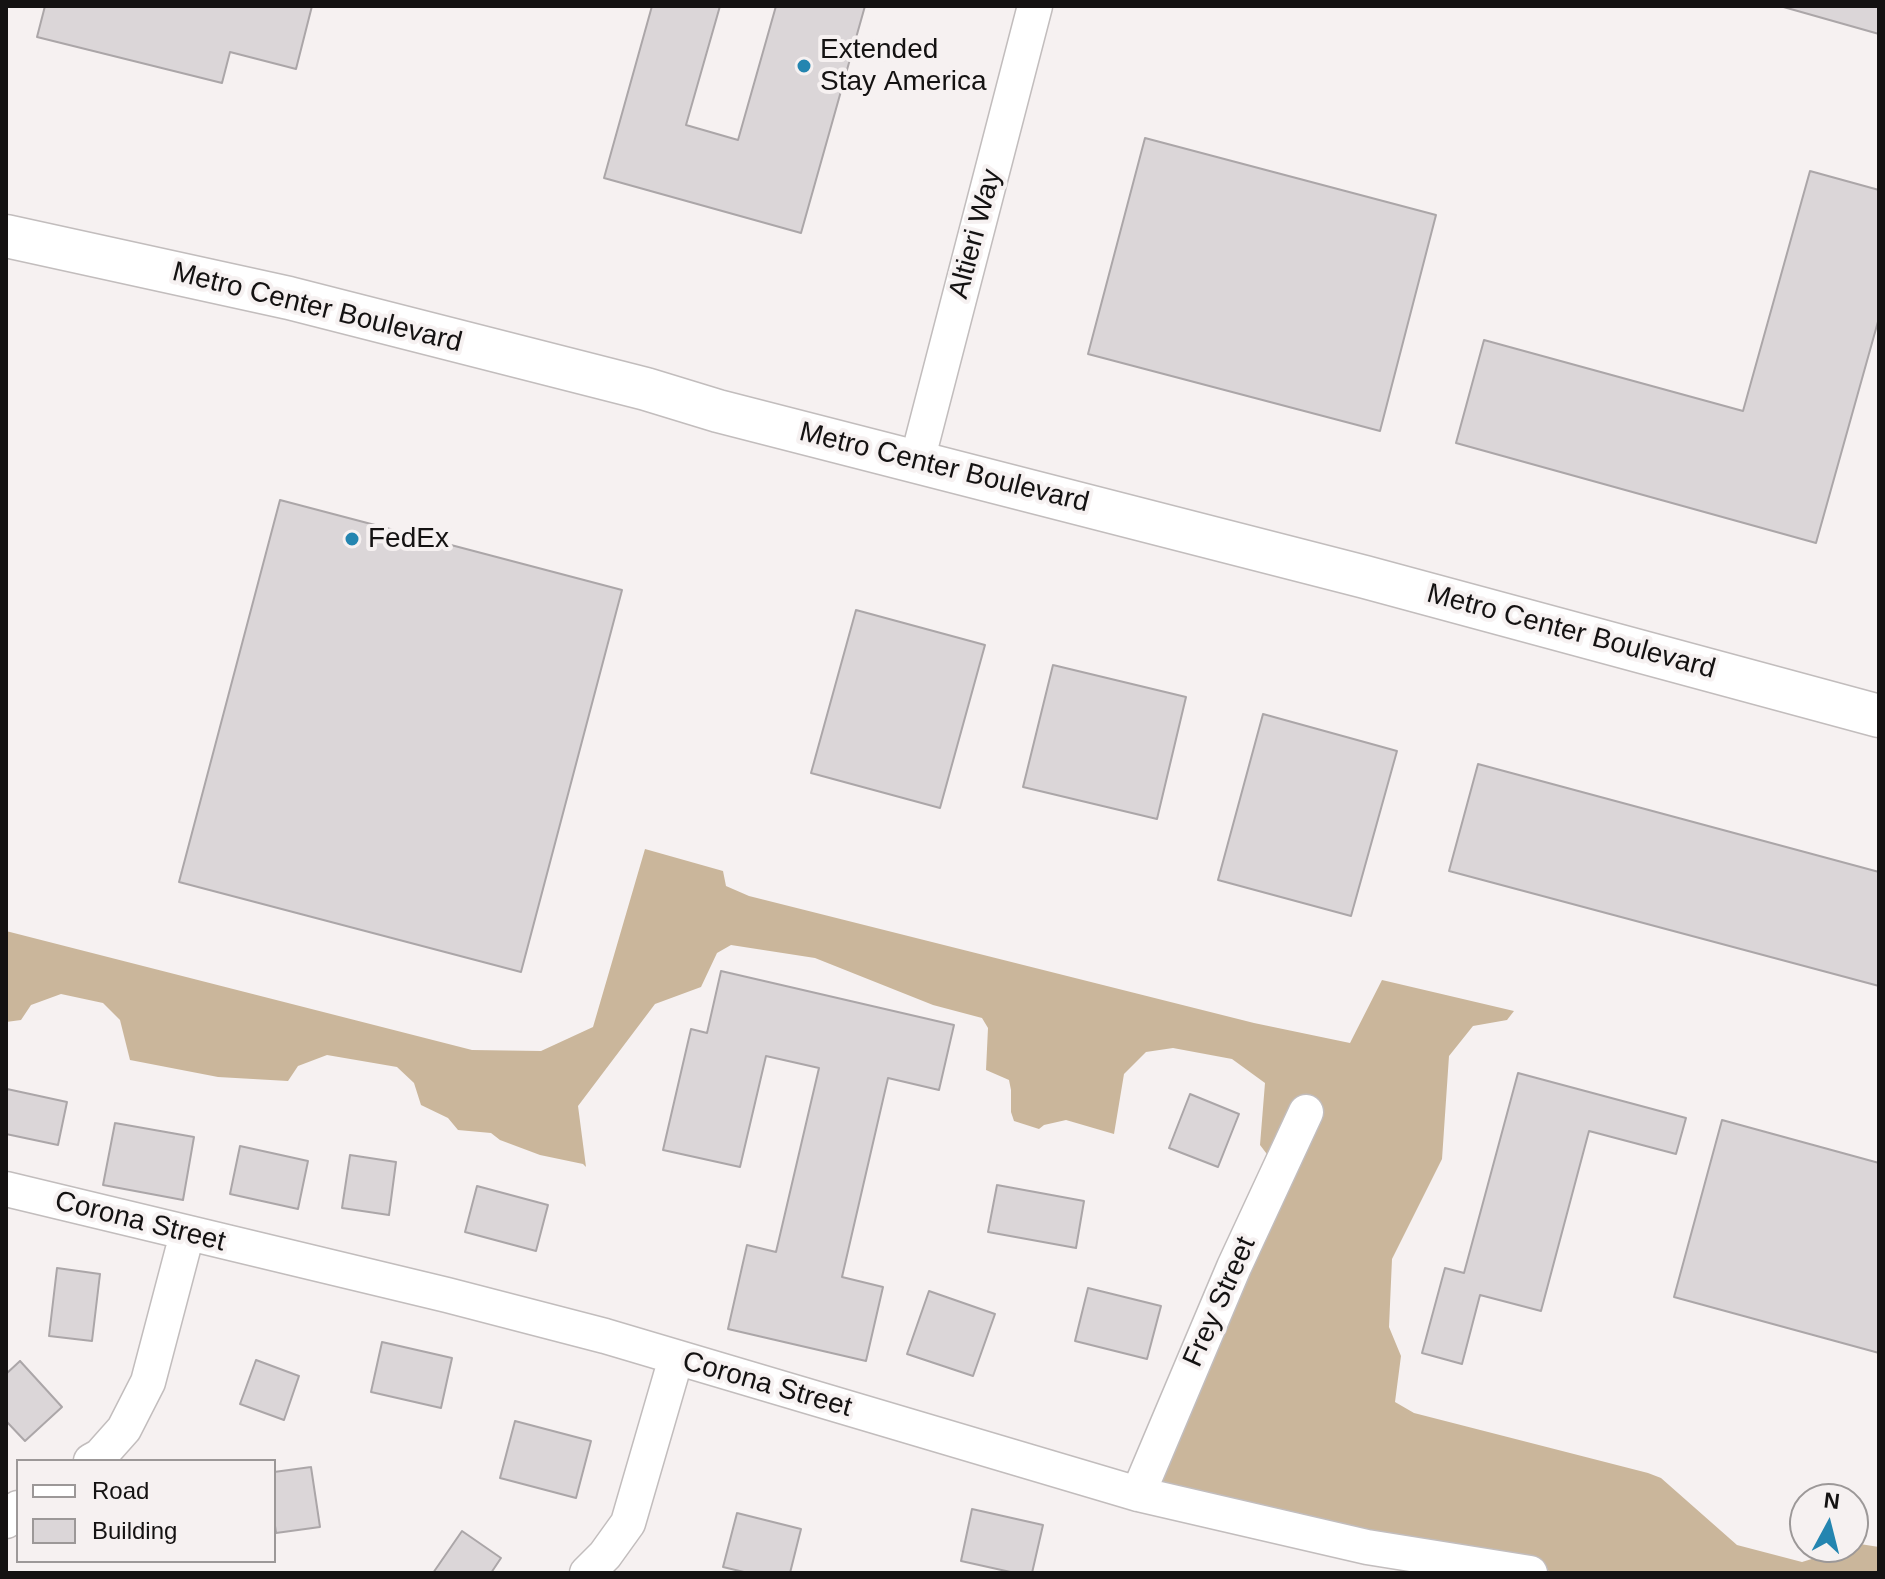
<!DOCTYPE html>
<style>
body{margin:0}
#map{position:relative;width:1885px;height:1579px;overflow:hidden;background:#f6f1f1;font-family:Arial,sans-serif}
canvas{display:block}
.frame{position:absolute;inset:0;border:8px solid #141212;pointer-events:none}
.legend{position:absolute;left:16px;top:1459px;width:260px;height:104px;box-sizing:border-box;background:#f6f1f1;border:2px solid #9c9898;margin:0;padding:10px 14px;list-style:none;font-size:24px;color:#141212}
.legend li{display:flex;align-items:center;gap:16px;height:40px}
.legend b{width:40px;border:2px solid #9c9898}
.north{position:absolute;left:1789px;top:1483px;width:80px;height:80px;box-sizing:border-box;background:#f6f1f1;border:2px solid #9c9898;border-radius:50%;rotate:7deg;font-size:22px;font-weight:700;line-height:32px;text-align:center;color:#141212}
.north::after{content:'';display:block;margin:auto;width:28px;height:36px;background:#2485b0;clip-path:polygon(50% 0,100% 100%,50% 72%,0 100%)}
</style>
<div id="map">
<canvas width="1885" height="1579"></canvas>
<div class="frame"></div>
<ul class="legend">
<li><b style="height:10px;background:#fff"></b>Road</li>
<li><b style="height:22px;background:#dbd6d8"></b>Building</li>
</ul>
<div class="north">N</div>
</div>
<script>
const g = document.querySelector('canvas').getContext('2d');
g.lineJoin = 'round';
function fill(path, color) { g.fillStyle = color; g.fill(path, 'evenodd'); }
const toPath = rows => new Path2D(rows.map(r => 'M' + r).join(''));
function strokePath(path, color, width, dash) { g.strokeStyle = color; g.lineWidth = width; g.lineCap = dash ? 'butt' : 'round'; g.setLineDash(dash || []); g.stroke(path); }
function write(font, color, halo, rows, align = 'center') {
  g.font = font + ' Arial,sans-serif'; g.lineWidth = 8; g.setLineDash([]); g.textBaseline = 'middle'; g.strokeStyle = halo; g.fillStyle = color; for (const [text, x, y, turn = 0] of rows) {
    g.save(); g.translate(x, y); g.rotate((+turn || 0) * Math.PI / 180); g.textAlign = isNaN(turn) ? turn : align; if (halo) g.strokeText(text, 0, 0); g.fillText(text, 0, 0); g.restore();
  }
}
fill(toPath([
 [645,849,723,871,726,886,749,896,1254,1023,1350,1043,1382,980,1514,1011,1507,1020,1473,1026,1449,1056,1442,1159,1392,1259,1389,1327,1401,1356,1395,1402,1414,1413,1648,1473,1661,1478,1737,1545,1802,1562,1860,1544,1879,1547,1879,1573,1560,1573,1144,1492,1276,1166,1260,1145,1265,1083,1232,1059,1173,1048,1146,1052,1124,1074,1114,1134,1066,1120,1044,1125,1039,1129,1014,1121,1011,1112,1011,1090,1009,1080,986,1070,988,1028,982,1018,933,1005,815,958,731,945,717,953,701,987,655,1004,578,1106,586,1167,583,1164,540,1155,500,1140,491,1133,458,1130,448,1118,421,1105,414,1083,397,1067,327,1055,298,1066,288,1081,218,1077,130,1060,120,1020,103,1003,61,994,31,1005,21,1020,6,1022,6,931,472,1050,541,1051,593,1027]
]), '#cab69b');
const building = toPath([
 [45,6,312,6,296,69,230,52,222,83,37,37,45,6],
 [652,6,720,6,686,125,738,140,776,6,865,6,801,233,604,178,652,6],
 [1780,6,1879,6,1879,34,1780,6],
 [1145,138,1436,215,1380,431,1088,354,1145,138],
 [1810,171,1879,190,1879,318,1816,543,1456,443,1484,340,1743,411,1810,171],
 [280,500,622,590,521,972,179,882,280,500],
 [856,610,985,645,940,808,811,773,856,610],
 [1053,665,1186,697,1157,819,1023,787,1053,665],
 [1263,714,1397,751,1351,916,1218,880,1263,714],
 [1478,764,1879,872,1879,986,1449,871,1478,764],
 [721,971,954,1025,939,1090,888,1078,842,1277,883,1287,866,1361,728,1329,747,1245,776,1252,819,1068,766,1056,740,1167,663,1150,691,1029,707,1033,721,971],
 [1518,1073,1686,1118,1676,1154,1589,1131,1541,1311,1480,1295,1462,1364,1422,1353,1445,1268,1464,1273,1518,1073],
 [7,1089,67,1102,58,1145,6,1134,7,1089],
 [1190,1094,1239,1114,1218,1167,1169,1148,1190,1094],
 [1722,1120,1879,1163,1879,1353,1674,1297,1722,1120],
 [115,1123,194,1137,183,1200,103,1185,115,1123],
 [240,1146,308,1161,298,1209,230,1194,240,1146],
 [350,1155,396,1162,389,1215,342,1208,350,1155],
 [997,1185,1084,1201,1076,1248,988,1232,997,1185],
 [477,1186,548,1205,536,1251,465,1232,477,1186],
 [57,1268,100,1274,92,1341,49,1336,57,1268],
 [1088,1288,1161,1306,1147,1359,1075,1341,1088,1288],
 [929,1291,995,1314,973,1376,907,1354,929,1291],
 [382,1342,452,1358,441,1408,371,1392,382,1342],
 [256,1360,299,1376,284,1420,240,1404,256,1360],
 [20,1361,62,1407,25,1441,6,1421,6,1374,20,1361],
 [515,1421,591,1441,576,1498,500,1478,515,1421],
 [311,1467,320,1527,276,1533,274,1519,274,1472,311,1467],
 [972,1509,1043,1525,1032,1573,1015,1573,961,1561,972,1509],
 [737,1513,801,1529,790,1573,748,1573,723,1567,737,1513],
 [462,1531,501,1558,491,1573,433,1573,462,1531]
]);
fill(building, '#dbd6d8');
strokePath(building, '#aba6a8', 2);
const minor = toPath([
 [917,461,1035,6],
 [6,1189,447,1295,605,1336,1138,1494,1367,1547,1530,1573],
 [91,1461,100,1456,124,1429,148,1382,187,1234],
 [1138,1494,1234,1267,1306,1112],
 [6,1521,18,1508],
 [587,1573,605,1555,628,1523,676,1358]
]);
const tertiary = toPath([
 [6,236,289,298,646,389,718,411,1365,577,1879,716]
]);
strokePath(minor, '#c2bdbd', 37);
strokePath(tertiary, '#c2bdbd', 45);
strokePath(minor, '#fff', 34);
strokePath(tertiary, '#fff', 42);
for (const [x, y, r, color] of [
 [804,66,8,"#2485b0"],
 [352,539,8,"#2485b0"]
]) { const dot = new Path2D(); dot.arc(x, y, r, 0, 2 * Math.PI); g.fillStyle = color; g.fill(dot); strokePath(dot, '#f6f1f1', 3); }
write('28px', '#141212', '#f6f1f1', [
 ["Extended",820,50],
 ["Stay America",820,82],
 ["FedEx",368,539]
], 'left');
write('28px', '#141212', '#f6f1f1', [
 ["Altieri Way",976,234,-75],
 ["Metro Center Boulevard",317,308,14],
 ["Metro Center Boulevard",944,468,14],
 ["Metro Center Boulevard",1571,632,15],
 ["Corona Street",140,1222,14],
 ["Frey Street",1220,1302,-66],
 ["Corona Street",767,1385,16]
]);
</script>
